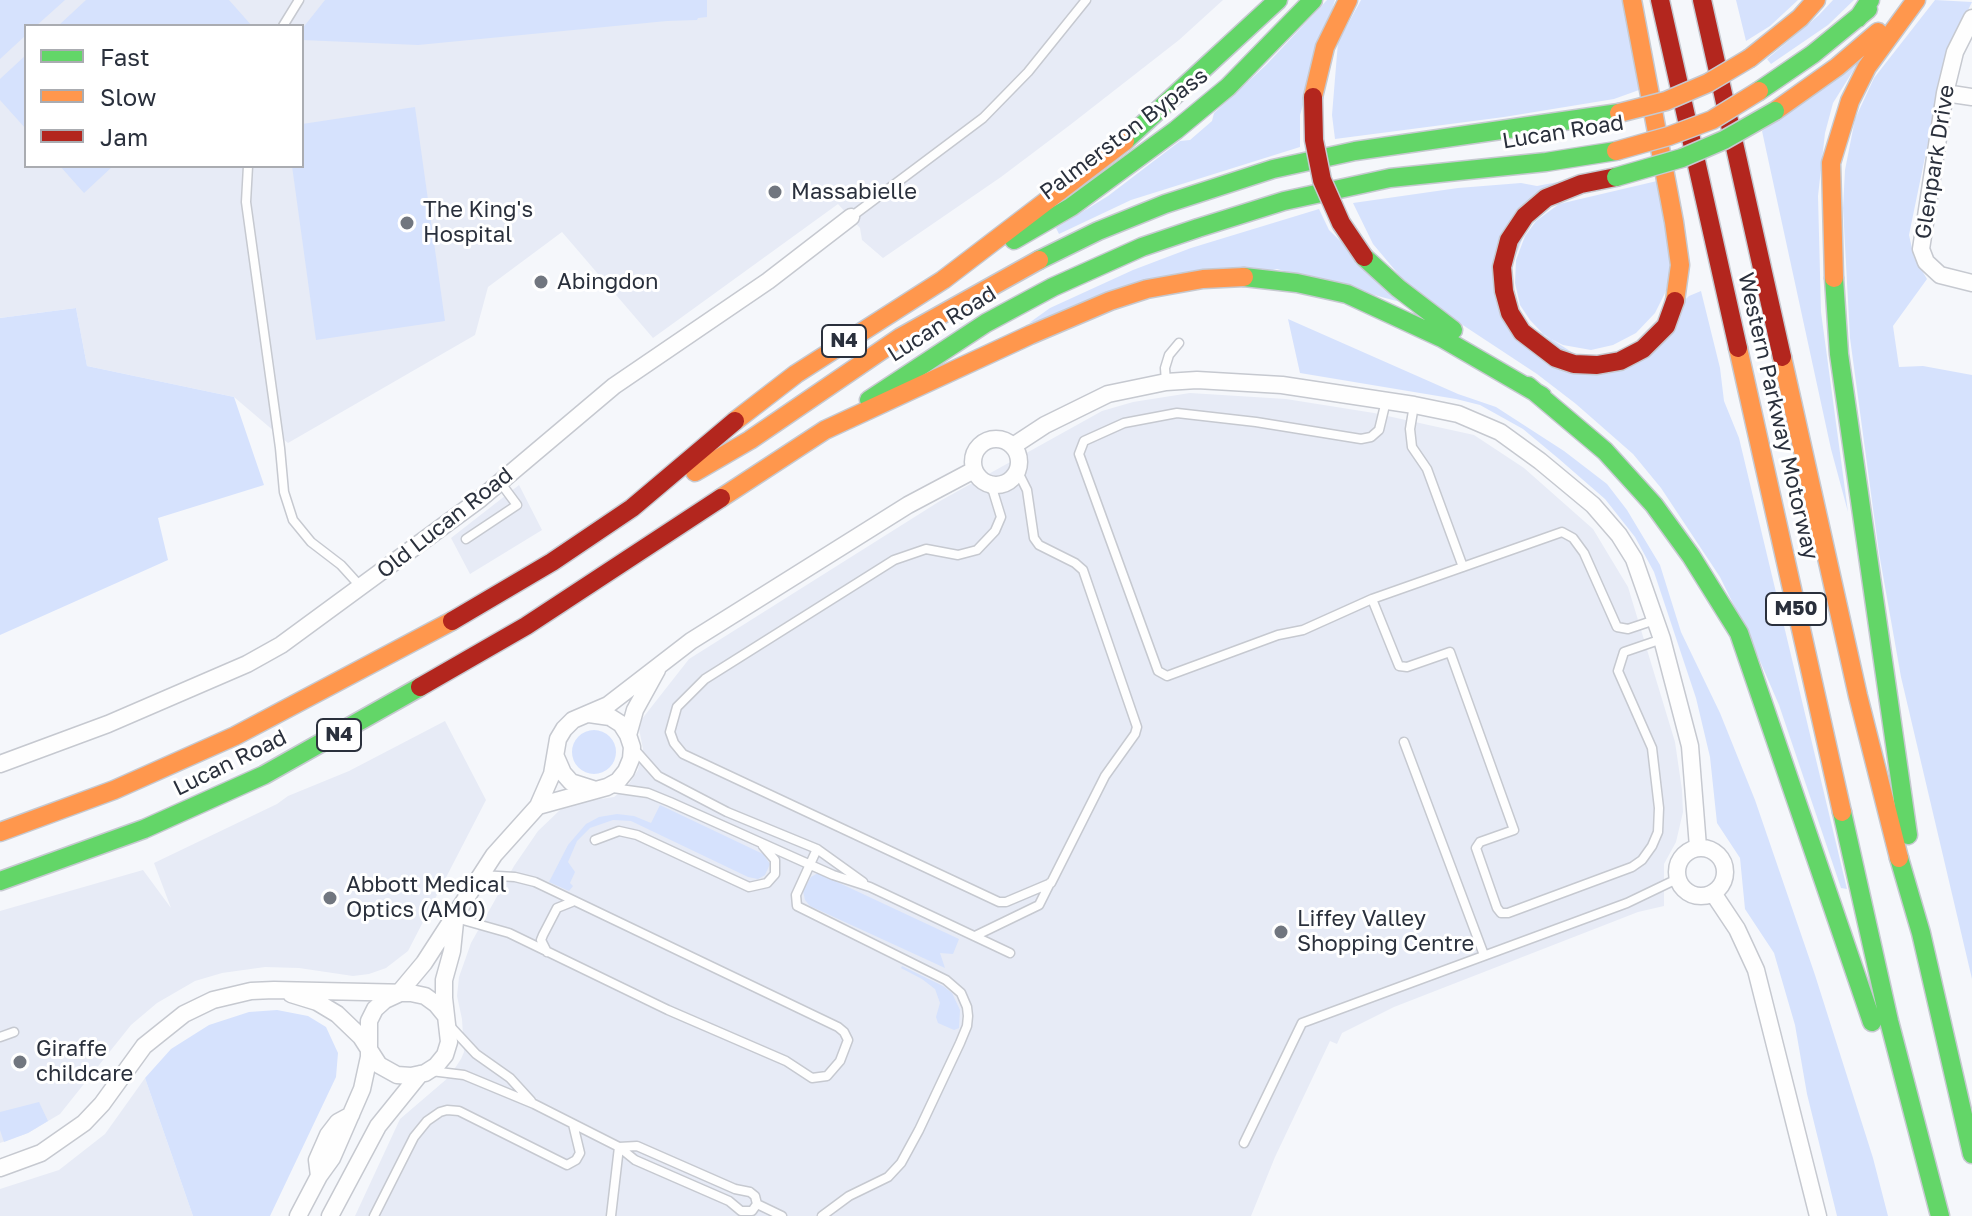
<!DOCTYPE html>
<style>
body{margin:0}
#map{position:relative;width:1972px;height:1216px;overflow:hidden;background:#f5f7fb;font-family:"Golos Text",sans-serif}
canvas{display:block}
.legend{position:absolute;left:24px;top:24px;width:280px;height:144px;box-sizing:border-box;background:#fff;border:2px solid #aaacb1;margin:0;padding:10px 14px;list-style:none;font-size:24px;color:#2a303c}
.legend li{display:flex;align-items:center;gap:16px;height:40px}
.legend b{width:40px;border:2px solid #aaacb1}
</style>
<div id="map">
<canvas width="1972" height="1216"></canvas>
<ul class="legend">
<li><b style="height:10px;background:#63d668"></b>Fast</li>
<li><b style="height:10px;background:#ff974d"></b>Slow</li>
<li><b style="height:10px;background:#b3261e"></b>Jam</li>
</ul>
</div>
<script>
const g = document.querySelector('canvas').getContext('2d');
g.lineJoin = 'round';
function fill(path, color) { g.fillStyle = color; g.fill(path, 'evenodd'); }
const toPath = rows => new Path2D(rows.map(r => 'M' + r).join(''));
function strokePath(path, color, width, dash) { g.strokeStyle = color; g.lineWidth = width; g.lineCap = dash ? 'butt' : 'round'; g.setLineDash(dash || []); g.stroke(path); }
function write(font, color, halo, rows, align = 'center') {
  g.font = font + ' "Golos Text",sans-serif'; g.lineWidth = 6; g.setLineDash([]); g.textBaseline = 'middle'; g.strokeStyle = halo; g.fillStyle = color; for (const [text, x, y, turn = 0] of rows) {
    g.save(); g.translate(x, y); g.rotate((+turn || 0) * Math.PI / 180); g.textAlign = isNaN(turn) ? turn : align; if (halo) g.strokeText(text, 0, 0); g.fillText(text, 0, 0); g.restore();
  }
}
fill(toPath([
 [0,0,1223,0,1179,40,1070,125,1001,177,883,258,862,240,860,228,838,204,653,338,562,232,488,287,475,335,288,443,234,397,87,366,76,308,0,318],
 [26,26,302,26,302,166,26,166],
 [1190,393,1286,399,1374,413,1474,435,1524,468,1593,529,1628,587,1675,742,1682,790,1683,812,1676,842,1664,864,1664,906,1638,912,1394,1007,1342,1033,1337,1044,1330,1041,1275,1157,1251,1216,355,1216,400,1119,449,1077,461,1059,464,1052,462,1019,457,996,459,977,471,943,514,866,538,831,560,810,573,803,614,797,627,787,638,770,643,749,638,724,689,659,940,501,1102,411,1133,402],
 [519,485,542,530,470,574,451,538],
 [445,721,486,800,408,951,386,968,369,974,353,976,299,968,265,967,222,973,195,981,157,1003,131,1025,60,1114,28,1133,0,1143,0,911,143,870,171,908,154,863,277,804,288,796,349,771],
 [145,1078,193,1216,0,1216,0,1189,59,1170,105,1134]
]), '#e7ebf6');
fill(toPath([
 [0,0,65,0,36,26,26,26,26,35,0,59],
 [86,0,229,0,252,26,58,26],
 [325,0,707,0,707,17,698,18,697,20,667,21,418,45,302,40,302,29],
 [1327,0,1335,0,1300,115,1300,147,1131,200,1059,234,1056,228,1108,196,1180,141,1190,140,1212,121,1214,113,1266,65],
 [1361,0,1622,0,1639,90,1614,99,1504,117,1335,139,1332,115,1338,42],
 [1736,0,1798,0,1770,26,1746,41],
 [1833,0,1854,0,1828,25,1771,64,1767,59,1819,15],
 [1935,0,1972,2,1946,55,1909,235,1914,257,1927,279,1893,326,1899,367,1923,366,1972,375,1972,979,1901,677,1879,553,1850,338,1843,208,1845,170,1855,119,1874,78],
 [26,55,26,129,0,100,0,79],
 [1863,55,1833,103,1825,133,1818,196,1821,312,1848,512,1831,449,1762,131],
 [415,107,445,321,316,340,292,166,302,166,302,124],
 [60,166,113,166,84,193],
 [1568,180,1539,195,1497,305,1605,373,1689,296,1701,291,1720,368,1724,401,1739,438,1847,889,1841,888,1779,705,1750,638,1720,577,1661,488,1633,454,1576,404,1537,374,1443,312,1405,282,1373,244,1353,203,1458,188,1521,183,1537,186],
 [1657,181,1671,262,1666,291,1655,313,1636,333,1613,345,1591,350,1563,345,1545,336,1530,320,1520,305,1515,283,1516,260,1525,236,1536,221,1559,204],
 [1319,209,1329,230,1404,303,1277,269,1029,323,1050,308,1133,270,1191,248],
 [76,308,87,366,234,397,264,485,158,518,168,560,0,635,0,318],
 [1288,319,1458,394,1496,407,1564,451,1607,484,1627,510,1660,565,1681,632,1720,713,1755,800,1815,975,1873,1158,1888,1216,1837,1216,1807,1094,1795,1025,1774,953,1745,909,1740,858,1717,823,1710,757,1696,698,1654,572,1635,537,1605,499,1559,459,1523,429,1480,405,1456,399,1300,373],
 '572 752a22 22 0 1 1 44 0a22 22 0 1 1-44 0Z',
 [660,805,763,854,770,864,765,875,758,879,748,877,631,821,613,820,590,828,577,841,568,862,575,872,570,883,573,886,569,891,549,882,568,845,586,824,599,817,617,814,634,816,651,823],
 [818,873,959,939,953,954,940,953,945,968,810,906,805,900,803,891,811,877],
 [902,966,943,986,952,993,960,1010,959,1028,954,1030,938,1023,936,1017,940,1003,935,989,922,979,901,968],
 [277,1010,308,1016,326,1027,338,1053,336,1077,270,1216,193,1216,145,1078,171,1049,209,1025,249,1012],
 [39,1102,48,1121,28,1133,4,1142,0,1130,0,1112]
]), '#d6e2fd');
const lane = toPath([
 [283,26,299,0],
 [248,166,246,202,280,448,284,492,293,520,311,542,341,565,361,587],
 [851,217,983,118,1028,72,1086,0],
 [1166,382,1165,368,1169,355,1179,343],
 [1386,401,1379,430,1371,437,1361,439,1256,422,1177,413,1124,423,1084,441,1079,454,1158,671,1167,676,1278,635,1303,630,1372,599,1562,532,1573,538,1584,553,1617,627,1628,629,1655,620],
 [1414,405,1410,429,1412,447,1427,469,1463,567],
 [984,482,993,491,1001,517,995,531,977,550,958,555,926,549,894,560,705,679,677,707,670,732,674,743,683,754,999,902,1006,902,1051,883,1105,776,1135,734,1137,727,1083,570,1075,563,1039,545,1034,538,1027,490,1017,470],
 [466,539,517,505,500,482],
 [1372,599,1399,666,1407,667,1450,652,1514,830,1480,842,1476,848,1497,908,1501,913,1508,913,1632,867,1642,860,1652,846,1658,832,1659,808,1652,748,1618,671,1624,652,1662,639],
 [1404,742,1484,955],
 [635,750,658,776,727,812,817,849,863,882],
 [613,788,648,793,670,802,833,875,870,887,1010,953],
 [595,840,619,831,637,835,749,887,767,883,775,874,775,860,763,846],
 [817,849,796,895,797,906,946,980,961,993,967,1007,968,1016,967,1026,960,1043,919,1130,901,1163,888,1177,849,1196,822,1216],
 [456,918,509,933,668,1010,786,1061,812,1078,827,1076,840,1061,848,1040,844,1032,838,1027,535,882,515,877,481,875],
 [975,936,1039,905,1050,883],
 [547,952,541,940,543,935,557,908,572,902],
 [450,1026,476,1054,510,1078,531,1101],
 [0,1037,14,1032],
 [431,1071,464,1075,534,1104,619,1147,635,1160,729,1201,741,1211,752,1211,757,1204],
 [1244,1143,1302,1023,1627,903,1677,879],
 [619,1147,637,1146,735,1189,750,1192,755,1196,757,1204,782,1216],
 [374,1216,414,1137,427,1121,440,1112,447,1110,459,1111,567,1165,576,1160,580,1153,573,1124],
 [611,1216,619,1147]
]);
const street = toPath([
 [1972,18,1955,52,1945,93,1921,249,1926,262,1940,275,1972,283],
 [1945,93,1972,97],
 '973 462a23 23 0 1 1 46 0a23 23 0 1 1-46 0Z',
 [1013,446,1045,425,1108,394,1166,382,1197,380,1282,385,1414,405,1458,414,1500,432,1540,461,1593,505,1619,535,1634,559,1662,639,1690,746,1698,847],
 [628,735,635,710,657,670],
 [556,757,563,773,571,782,593,789],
 [0,764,108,724,247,664,281,645,480,499,614,386,768,281,851,217],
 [538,806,607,787,618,781,626,771,631,759,632,747,628,735,621,724,610,717,589,714],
 '1677 872a24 24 0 1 1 48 0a24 24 0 1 1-48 0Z',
 [1713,893,1737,929,1756,970,1818,1216],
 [291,994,317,1002,337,1014,361,1037,379,1065,397,1075,411,1076,425,1073,436,1066,445,1055,449,1042,444,998,444,980,452,951,455,922],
 [0,1168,41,1153,84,1123,102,1104,144,1046,184,1014,213,1000,251,991,274,990,411,993,425,996,436,1004,445,1015],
 [319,1176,317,1160,328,1135,338,1122,351,1115],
 [298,1216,319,1176,332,1158,362,1089,369,1057,369,1021,375,1009,385,1000,398,994,424,963,494,855,538,806,552,774,558,739,564,729,573,720,608,705,691,641,908,505,974,470],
 [330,1216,378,1126,420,1074]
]);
const fast = toPath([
 [1858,18,1870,0],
 [1759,91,1813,54,1868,9],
 [1125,141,1278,0],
 [1014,240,1071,207,1176,130,1228,87,1313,0],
 [1364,257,1398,288,1453,330],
 [1039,260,1098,231,1165,204,1273,169,1355,151,1619,113],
 [1244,277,1297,283,1347,294,1442,338,1542,396],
 [1834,278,1839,354,1908,835],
 [1528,386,1605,451,1654,505,1691,556,1739,633,1872,1022],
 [869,400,986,323,1053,287,1142,247,1198,228,1284,201,1390,178,1546,162,1616,151],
 [1842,812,1889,1021,1940,1216],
 [1899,858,1921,933,1972,1154],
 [0,881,144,829,264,775,420,687]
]);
const slow = toPath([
 [1632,0,1674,222,1680,265,1675,301],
 [1750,58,1800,18,1816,0],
 [1313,97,1325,47,1348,0],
 [1775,111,1837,67,1878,32],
 [1834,278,1831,163,1850,101,1867,67,1916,0],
 [1738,348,1842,812],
 [1782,357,1858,696,1899,858],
 [735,421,796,374,943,280,1125,141],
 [695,472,750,440,901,337,1039,260],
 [721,498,825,430,1030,335,1110,301,1147,289,1203,279,1244,277],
 [0,832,114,790,235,736,452,621]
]);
const jam = toPath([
 [1660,0,1738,348],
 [1702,0,1782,357],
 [1616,177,1581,184,1546,198,1525,216,1509,240,1502,267,1504,291,1510,313,1522,332,1556,358,1574,364,1597,365,1620,361,1643,349,1666,326,1675,301],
 [452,621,552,562,632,508,735,421],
 [420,687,526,626,721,498]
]);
strokePath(lane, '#c6c9d0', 11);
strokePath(street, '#c6c9d0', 19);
strokePath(fast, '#c6c9d0', 21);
strokePath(slow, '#c6c9d0', 21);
strokePath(jam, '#c6c9d0', 21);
strokePath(lane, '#fefefe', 8);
strokePath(street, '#fefefe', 16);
strokePath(fast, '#63d668', 18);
strokePath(slow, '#ff974d', 18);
strokePath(jam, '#b3261e', 18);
const fastBridge = toPath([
 [1616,177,1682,158,1724,140,1775,111]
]);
const slowBridge = toPath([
 [1619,113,1666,101,1708,83,1750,58],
 [1616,151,1669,136,1712,120,1759,91]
]);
const jamBridge = toPath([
 [1313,97,1314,140,1322,180,1341,223,1364,257]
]);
strokePath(fastBridge, '#c6c9d0', 21, []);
strokePath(slowBridge, '#c6c9d0', 21, []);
strokePath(jamBridge, '#c6c9d0', 21, []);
strokePath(fastBridge, '#63d668', 18);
strokePath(slowBridge, '#ff974d', 18);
strokePath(jamBridge, '#b3261e', 18);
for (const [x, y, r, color] of [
 [775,192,8,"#71767f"],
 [407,223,8,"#71767f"],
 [541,282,8,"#71767f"],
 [330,898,8,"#71767f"],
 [1281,932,8,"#71767f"],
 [20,1062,8,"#71767f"]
]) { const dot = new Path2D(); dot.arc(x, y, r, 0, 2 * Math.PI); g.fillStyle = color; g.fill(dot); strokePath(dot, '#fff', 3); }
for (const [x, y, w] of [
 [844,341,44],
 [1796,609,60],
 [339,735,44]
]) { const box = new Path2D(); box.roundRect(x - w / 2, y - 16, w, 32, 6); g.fillStyle = '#fff'; g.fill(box); strokePath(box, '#2a303c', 2); }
write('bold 20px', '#2a303c', null, [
 ["N4",844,341],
 ["M50",1796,609],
 ["N4",339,735]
]);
write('22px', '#2a303c', '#fff', [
 ["Lucan Road",1563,132,-9],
 ["Palmerston Bypass",1124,134,-37],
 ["Glenpark Drive",1935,162,-81],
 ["Lucan Road",942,324,-32],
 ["Western Parkway Motorway",1778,416,77],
 ["Old Lucan Road",445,523,-38],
 ["Lucan Road",230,763,-26]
]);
write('22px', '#2a303c', '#fff', [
 ["Massabielle",791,192],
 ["The King's",423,210],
 ["Hospital",423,235],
 ["Abingdon",557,282],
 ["Abbott Medical",346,885],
 ["Optics (AMO)",346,910],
 ["Liffey Valley",1297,919],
 ["Shopping Centre",1297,944],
 ["Giraffe",36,1049],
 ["childcare",36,1074]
], 'left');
</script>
